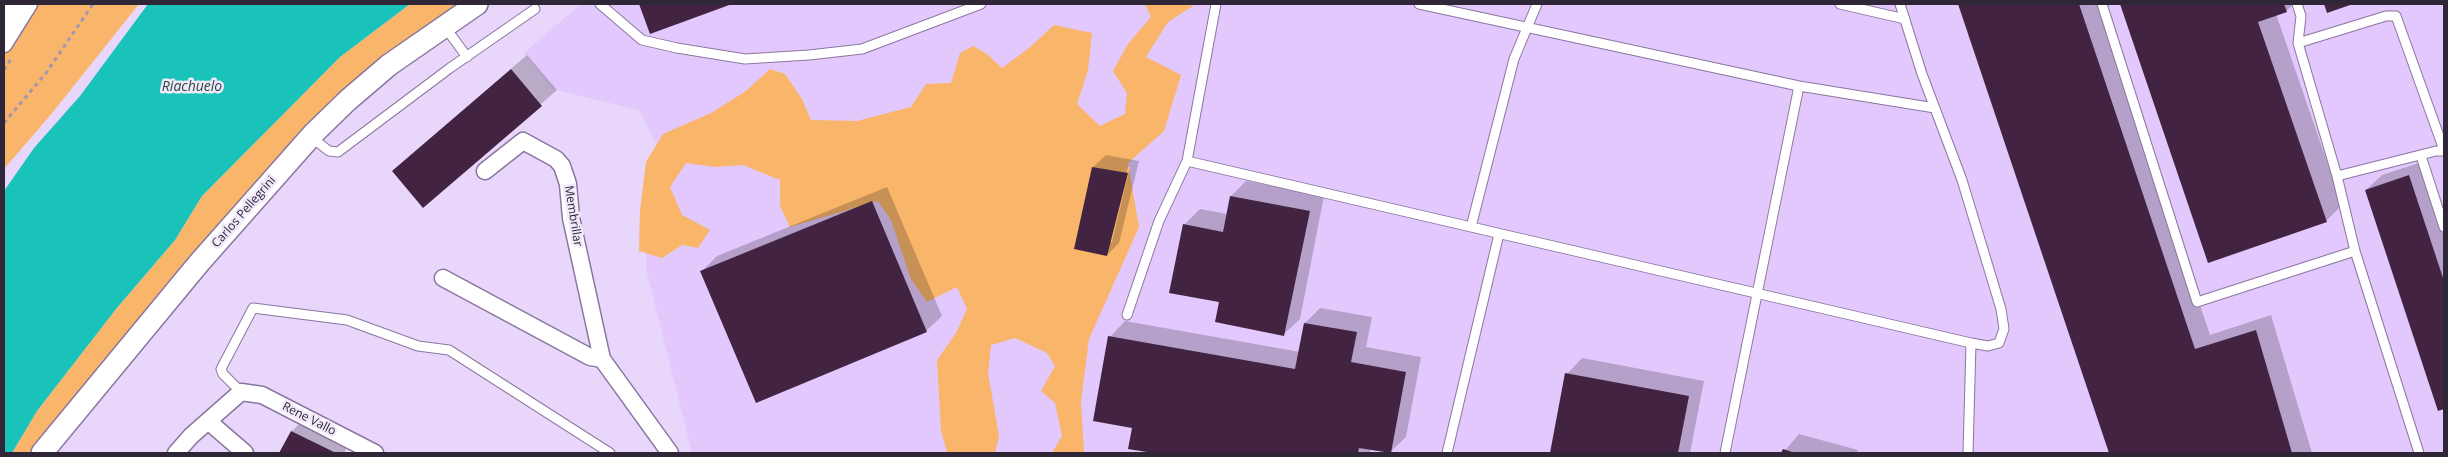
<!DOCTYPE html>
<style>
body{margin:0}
#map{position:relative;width:2448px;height:457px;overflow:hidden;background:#e8d6fb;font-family:"Open Sans",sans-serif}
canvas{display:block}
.frame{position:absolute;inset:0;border:5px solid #2f2637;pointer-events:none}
</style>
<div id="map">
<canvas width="2448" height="457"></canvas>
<div class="frame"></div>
</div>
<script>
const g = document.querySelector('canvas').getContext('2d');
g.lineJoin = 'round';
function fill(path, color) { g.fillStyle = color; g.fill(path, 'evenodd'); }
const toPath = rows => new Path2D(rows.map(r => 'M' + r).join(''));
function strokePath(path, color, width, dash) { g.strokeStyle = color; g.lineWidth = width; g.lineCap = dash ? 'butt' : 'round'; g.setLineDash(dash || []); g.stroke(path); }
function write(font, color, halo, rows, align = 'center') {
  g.font = font + ' "Open Sans",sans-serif'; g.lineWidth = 5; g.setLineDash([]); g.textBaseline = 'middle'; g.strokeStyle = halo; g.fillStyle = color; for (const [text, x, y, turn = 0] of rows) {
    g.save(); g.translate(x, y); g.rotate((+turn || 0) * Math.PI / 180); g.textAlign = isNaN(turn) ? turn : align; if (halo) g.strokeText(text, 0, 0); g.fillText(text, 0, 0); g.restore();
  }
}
fill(toPath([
 [581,4,2444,4,2444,453,692,453,646,269,646,189,664,158,639,110,552,89,524,53]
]), '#e2c8fc');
fill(toPath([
 [35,4,139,4,53,112,4,169,4,52],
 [410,4,471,4,215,231,29,453,12,453,37,411,116,309,175,240,202,196,340,57],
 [1145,4,1193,4,1193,6,1168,22,1146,57,1181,75,1164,131,1128,163,1139,227,1089,339,1081,402,1084,453,1052,453,1062,436,1055,403,1041,391,1055,366,1047,353,1015,338,991,345,988,373,999,436,995,453,947,453,941,430,937,360,956,333,967,309,957,287,927,302,911,279,891,220,878,201,790,227,780,206,780,180,743,165,715,167,686,163,670,187,682,215,710,230,698,248,682,245,662,258,639,251,640,210,646,162,663,134,711,113,746,91,770,69,785,74,802,99,811,120,857,121,911,107,926,84,951,83,960,53,973,46,987,54,1002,68,1029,48,1054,25,1092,33,1088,70,1077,104,1100,126,1125,114,1127,93,1113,71,1128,44,1151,17]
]), '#f9b56a');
fill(toPath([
 [148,4,410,4,340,57,202,196,175,240,116,309,37,411,12,453,4,453,4,191,34,148,80,96]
]), '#1ac3b9');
fill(toPath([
 [640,4,729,4,651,32],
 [1960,4,2099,4,2210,335,2271,315,2312,453,2111,453],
 [2121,4,2294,4,2286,11,2276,14,2342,205,2326,221,2209,261],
 [527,55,557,90,424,206,393,171],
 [1106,155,1139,161,1119,243,1107,255,1093,167],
 [1128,167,1130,167,1112,242,1109,242],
 [2425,161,2444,219,2444,408,2439,410,2366,190,2382,175],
 [1246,181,1324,196,1300,319,1284,334,1220,301,1184,225,1200,209,1227,214,1231,196],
 [887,187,942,316,926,331,702,271,717,256],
 [1320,308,1372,317,1366,347,1421,357,1406,437,1390,452,1371,449,1370,453,1160,453,1129,448,1133,427,1110,337,1125,321,1300,352,1305,323],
 [1582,358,1704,381,1690,453,1551,453,1567,374],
 [304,419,350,442,344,453,281,453,292,431],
 [1799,434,1858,450,1857,453,1783,453]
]), '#0003');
fill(toPath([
 [639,4,732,4,650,34],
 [1958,4,2079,4,2195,349,2256,330,2292,453,2109,453],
 [2120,4,2284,4,2287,12,2258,22,2327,222,2208,263],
 [2324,4,2353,4,2327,13],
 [511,69,542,106,423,208,392,171],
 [1092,167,1128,173,1107,256,1074,249],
 [2409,175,2444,281,2444,409,2438,411,2365,190],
 [1230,196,1310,211,1284,336,1215,322,1219,302,1169,293,1183,224,1223,232],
 [872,201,927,332,756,403,700,271],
 [1304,323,1357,332,1351,362,1406,372,1391,453,1359,448,1358,453,1153,453,1128,449,1132,428,1093,421,1108,336,1295,369],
 [1565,373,1689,396,1678,453,1550,453],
 [291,431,336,453,279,453],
 [1783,449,1795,453,1781,453]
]), '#422442');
const service = toPath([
 [600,4,642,40,677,48,745,59,809,55,862,49,981,4],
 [1419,4,1799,86,1935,108],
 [1840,4,1905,19],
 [2102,4,2197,302,2355,251],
 [2297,4,2301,16,2298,43,2337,176,2436,151,2444,151],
 [445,27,467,57],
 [2298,43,2386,16,2396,16,2444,150],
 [311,137,329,151,338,152,450,68,535,9],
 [2421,156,2444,227],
 [1187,161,1971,343,1988,346,1999,343,2004,329,2001,309,1962,180,1922,74,1900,4],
 [2337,176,2355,251,2419,453],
 [1471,227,1514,59,1537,4],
 [1127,315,1159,221,1187,161,1216,4],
 [241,392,223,374,221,369,253,308,347,320,418,346,449,350,610,453],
 [1447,453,1499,234],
 [1725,453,1799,86],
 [1968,453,1971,343]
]);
const minor = toPath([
 [4,22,15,4],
 [4,44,29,4],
 [485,171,523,141,556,159,562,166,568,184,571,218,602,359,670,453],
 [443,278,590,357,602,359],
 [208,421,245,453],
 [176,453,191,436,241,392,262,395,375,453]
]);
const tertiary = toPath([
 [42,453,199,263,314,133,348,100,389,65,477,4]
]);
strokePath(service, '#8b769f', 11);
strokePath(minor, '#8b769f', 19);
strokePath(tertiary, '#8b769f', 24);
strokePath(toPath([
 [4,70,11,59],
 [4,123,46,73,93,4]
]), '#a496b3', 3, [4, 4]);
strokePath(service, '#fff', 9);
strokePath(minor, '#fff', 16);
strokePath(tertiary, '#fff', 21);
write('12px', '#2f2637', '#f1e8fa', [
 ["Carlos Pellegrini",244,212,-49],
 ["Membrillar",573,216,81],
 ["Rene Vallo",309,419,27]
]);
write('italic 14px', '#284744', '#f1e8fa', [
 ["Riachuelo",192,87]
]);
</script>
